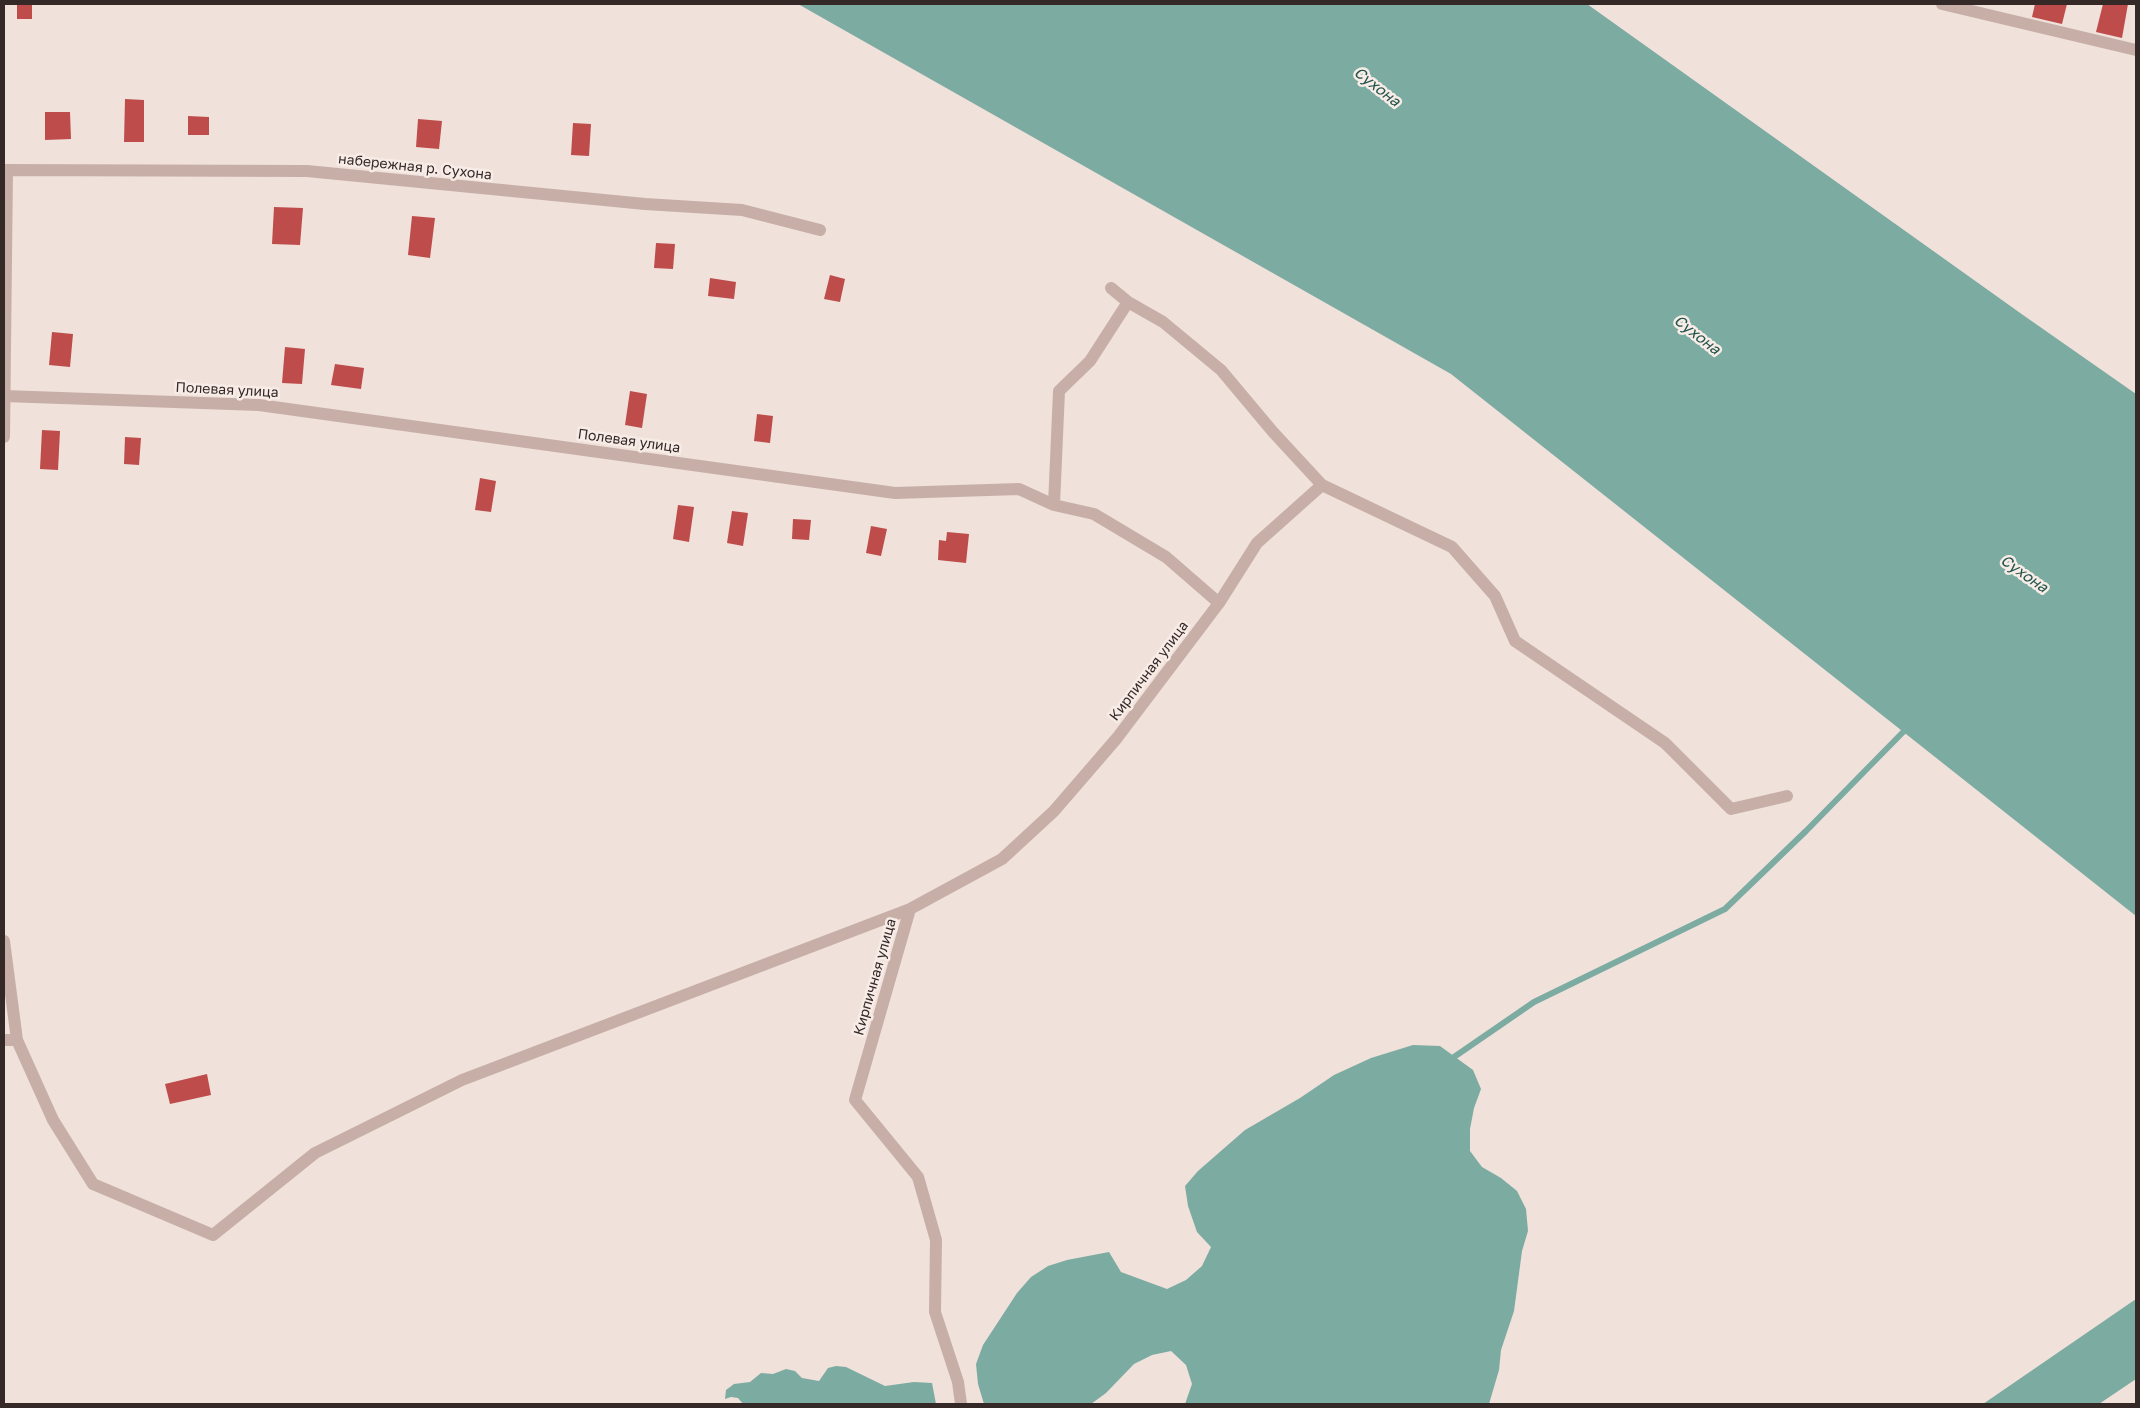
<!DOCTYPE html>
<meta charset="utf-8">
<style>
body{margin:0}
#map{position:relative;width:2140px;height:1408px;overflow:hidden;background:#f0e1db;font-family:"Golos Text",sans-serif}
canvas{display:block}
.frame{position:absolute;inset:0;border:5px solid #352928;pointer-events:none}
</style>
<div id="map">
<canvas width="2140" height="1408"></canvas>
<div class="frame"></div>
</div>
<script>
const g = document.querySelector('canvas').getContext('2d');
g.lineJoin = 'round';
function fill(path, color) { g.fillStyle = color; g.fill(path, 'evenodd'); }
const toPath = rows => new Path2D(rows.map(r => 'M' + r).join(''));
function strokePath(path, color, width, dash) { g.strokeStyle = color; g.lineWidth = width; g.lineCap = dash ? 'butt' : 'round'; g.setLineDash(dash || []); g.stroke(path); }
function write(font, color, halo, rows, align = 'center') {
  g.font = font + ' "Golos Text",sans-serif'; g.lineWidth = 5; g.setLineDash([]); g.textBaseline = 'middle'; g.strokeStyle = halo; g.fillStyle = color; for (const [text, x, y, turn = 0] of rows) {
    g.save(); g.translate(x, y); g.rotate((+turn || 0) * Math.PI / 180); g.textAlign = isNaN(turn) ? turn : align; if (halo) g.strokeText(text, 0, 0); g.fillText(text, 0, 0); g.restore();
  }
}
fill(toPath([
 [798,4,1587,4,2023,315,2136,394,2136,916,1451,374],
 [1413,1045,1440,1046,1473,1070,1481,1089,1474,1108,1470,1129,1470,1151,1482,1167,1501,1178,1517,1191,1526,1209,1528,1231,1522,1251,1514,1311,1501,1350,1499,1370,1489,1404,1185,1404,1192,1384,1186,1365,1171,1351,1152,1355,1134,1364,1106,1393,1091,1404,984,1404,978,1384,976,1364,983,1345,1017,1293,1031,1277,1048,1266,1067,1260,1109,1252,1121,1272,1167,1289,1186,1280,1202,1266,1211,1247,1197,1232,1188,1206,1185,1186,1198,1171,1245,1130,1300,1098,1334,1075,1371,1058],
 [2136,1299,2136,1379,2099,1404,1983,1404],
 [836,1366,846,1367,885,1386,914,1382,932,1383,936,1404,743,1404,738,1398,731,1397,725,1399,726,1390,734,1384,750,1382,761,1373,773,1374,786,1369,795,1371,802,1378,819,1381,828,1368]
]), '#7caba2');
strokePath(toPath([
 [1454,1057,1534,1002,1725,909,1806,831,1909,726]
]), '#7caba2', 6);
fill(toPath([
 [17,4,32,4,32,19,17,19],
 [2035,4,2067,4,2062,24,2032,17],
 [2103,4,2128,4,2122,38,2096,32],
 [125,99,144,100,144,142,124,142],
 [45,112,70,112,71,139,45,140],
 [188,116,209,117,209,135,188,135],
 [418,119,442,121,439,149,416,147],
 [573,123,591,124,589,156,571,155],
 [274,207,303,208,300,245,272,244],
 [412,216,435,218,430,258,408,255],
 [656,243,675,244,673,269,654,268],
 [830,275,845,279,840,302,824,299],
 [710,278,736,282,734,299,708,296],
 [52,332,73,334,70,367,49,365],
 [285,347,305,349,302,384,282,383],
 [335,364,364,368,361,389,331,385],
 [630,391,647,394,642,428,625,425],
 [757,414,773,416,770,443,754,441],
 [42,430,60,431,58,470,40,469],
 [125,437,141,438,139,465,124,464],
 [480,478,496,481,491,512,475,510],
 [678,505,694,507,689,542,673,539],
 [732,511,748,513,743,546,727,543],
 [793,519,811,520,809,540,792,539],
 [871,526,887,529,881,556,866,553],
 [947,532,969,534,966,563,938,560,939,540,946,541],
 [207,1074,211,1095,170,1104,165,1084]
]), '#be4c4b');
strokePath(toPath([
 [1942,4,2136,50],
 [4,170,307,171,645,204,742,210,820,230],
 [1111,288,1128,302,1163,322,1221,370,1273,432,1322,485],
 [4,396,259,405,895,493,1019,489,1054,505,1094,514,1166,557,1219,603],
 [4,437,7,170],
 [1054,505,1059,391,1090,361,1128,302],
 [4,941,17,1040,53,1120,93,1184,213,1235,315,1153,462,1080,910,909],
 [4,1040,17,1040],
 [961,1404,958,1382,935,1312,936,1240,918,1177,855,1100,910,909,1002,859,1054,811,1117,738,1219,603,1257,543,1322,485,1452,547,1495,596,1515,641,1665,743,1731,809,1787,796]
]), '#c7afa8', 12);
write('14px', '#352928', '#f8ece7', [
 ["набережная р. Сухона",415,167,6],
 ["Полевая улица",227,390,3],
 ["Полевая улица",629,441,8],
 ["Кирпичная улица",1149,671,-53],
 ["Кирпичная улица",875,977,-74]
]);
write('italic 15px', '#20534b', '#f8ece7', [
 ["Сухона",1377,87,38],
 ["Сухона",1697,335,38],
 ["Сухона",2024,574,35]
]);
</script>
